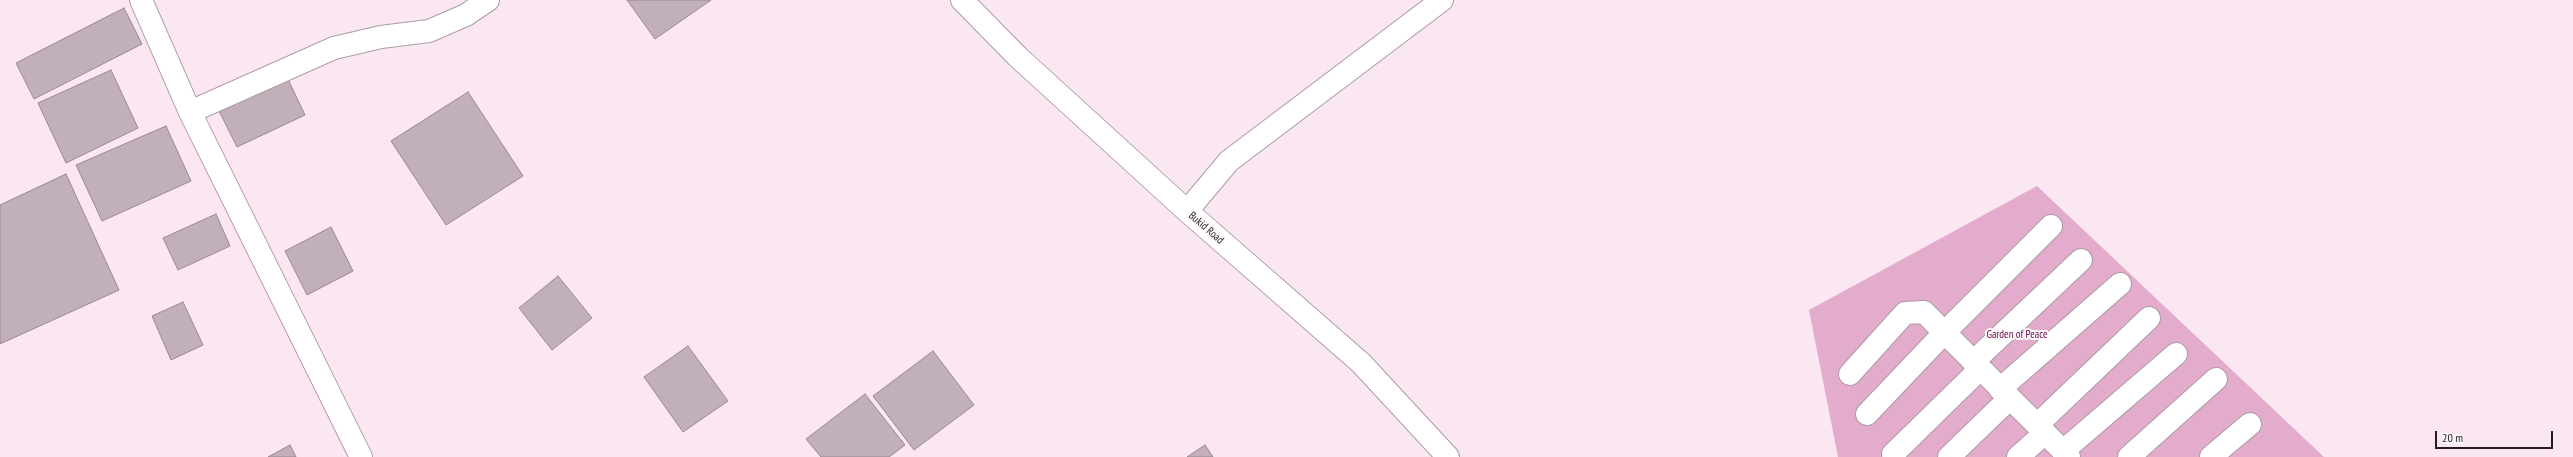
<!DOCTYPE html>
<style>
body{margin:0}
#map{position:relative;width:2573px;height:457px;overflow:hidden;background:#fae7f2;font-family:"PT Sans Narrow",sans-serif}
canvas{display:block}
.scale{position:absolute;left:2435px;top:431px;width:118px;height:18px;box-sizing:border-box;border:2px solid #221b1f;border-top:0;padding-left:5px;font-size:12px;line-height:14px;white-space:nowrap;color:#221b1f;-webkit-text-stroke:3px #fdf9fb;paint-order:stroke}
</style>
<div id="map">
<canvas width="2573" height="457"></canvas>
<div class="scale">20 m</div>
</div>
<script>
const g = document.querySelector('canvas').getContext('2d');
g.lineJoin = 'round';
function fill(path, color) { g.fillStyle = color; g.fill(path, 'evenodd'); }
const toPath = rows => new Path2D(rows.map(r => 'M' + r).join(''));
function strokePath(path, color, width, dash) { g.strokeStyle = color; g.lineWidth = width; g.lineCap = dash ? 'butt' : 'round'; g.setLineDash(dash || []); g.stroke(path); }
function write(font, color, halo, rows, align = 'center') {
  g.font = font + ' "PT Sans Narrow",sans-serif'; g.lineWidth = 4; g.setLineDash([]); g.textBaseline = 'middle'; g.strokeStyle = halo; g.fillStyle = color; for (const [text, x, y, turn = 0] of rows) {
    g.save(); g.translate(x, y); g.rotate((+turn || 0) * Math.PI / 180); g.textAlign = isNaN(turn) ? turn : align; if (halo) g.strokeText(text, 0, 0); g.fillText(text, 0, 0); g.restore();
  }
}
fill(toPath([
 [2037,186,2324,457,1838,457,1809,310]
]), '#e3accc');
const building = toPath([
 [627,0,711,0,655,39,627,0],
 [124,8,142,44,34,99,16,63,124,8],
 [111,70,138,128,66,163,38,103,111,70],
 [286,75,305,115,237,147,217,107,286,75],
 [468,92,523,176,446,225,391,141,468,92],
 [166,126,191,181,102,221,76,165,166,126],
 [66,174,119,290,0,344,0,205,66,174],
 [216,214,230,246,178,270,163,238,216,214],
 [331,227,353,271,307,295,285,251,331,227],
 [558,276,592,318,552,350,519,308,558,276],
 [183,302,203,345,171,360,152,316,183,302],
 [688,346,728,401,683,432,644,377,688,346],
 [933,351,974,405,914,450,873,396,933,351],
 [865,394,905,445,889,457,821,457,806,439,865,394],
 [290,445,296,457,268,457,290,445],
 [1205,445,1213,457,1187,457,1205,445]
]);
fill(building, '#c1afb9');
strokePath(building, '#998891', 1);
const lane = toPath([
 [1973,362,2081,260],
 [1850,374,1905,313,1924,312,2069,457],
 [2000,389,2120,284],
 [1867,414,1944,333,2051,226],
 [2037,425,2149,318],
 [2063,451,2176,354],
 [1893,454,1980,369],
 [1949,457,2010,398],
 [2018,457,2045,433],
 [2129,457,2216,379],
 [2211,457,2250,424]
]);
const street = toPath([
 [141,0,190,112,361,457],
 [962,0,1018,57,1187,211,1361,363,1448,457],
 [190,112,334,48,381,37,429,31,466,15,488,0],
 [1187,211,1229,161,1442,0]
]);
strokePath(lane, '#ad9ba5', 24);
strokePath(street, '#ad9ba5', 24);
strokePath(lane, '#fff', 22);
strokePath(street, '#fff', 22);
write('11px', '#221b1f', '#fdf9fb', [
 ["Bukid Road",1206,228,41]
]);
write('11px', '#64064a', '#fdf9fb', [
 ["Garden of Peace",2017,335]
]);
</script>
